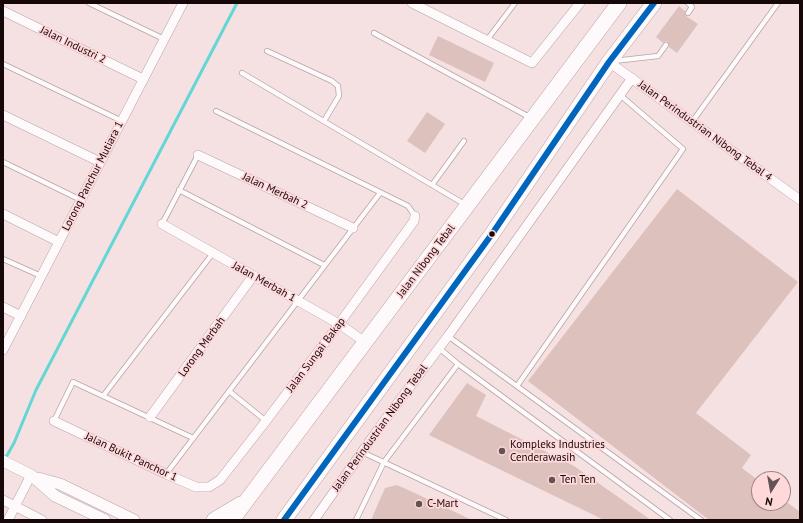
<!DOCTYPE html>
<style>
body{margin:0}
#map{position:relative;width:803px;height:523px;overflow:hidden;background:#f6e1e2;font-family:"PT Sans",sans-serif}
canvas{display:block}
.frame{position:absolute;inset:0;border:4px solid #160709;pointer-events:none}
.north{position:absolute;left:751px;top:471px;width:40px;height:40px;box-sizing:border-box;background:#ffd8da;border:1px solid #a28486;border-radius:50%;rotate:191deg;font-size:11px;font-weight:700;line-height:16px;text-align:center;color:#160709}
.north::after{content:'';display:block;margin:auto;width:14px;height:18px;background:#645355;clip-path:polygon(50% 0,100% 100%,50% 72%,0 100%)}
</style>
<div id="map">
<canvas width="803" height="523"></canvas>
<div class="frame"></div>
<div class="north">N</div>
</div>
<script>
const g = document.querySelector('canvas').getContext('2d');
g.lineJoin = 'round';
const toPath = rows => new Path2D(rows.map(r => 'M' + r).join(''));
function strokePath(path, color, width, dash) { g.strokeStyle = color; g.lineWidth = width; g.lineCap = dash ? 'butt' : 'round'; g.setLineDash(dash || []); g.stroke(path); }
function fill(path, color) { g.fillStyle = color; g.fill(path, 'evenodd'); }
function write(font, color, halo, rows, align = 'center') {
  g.font = font + ' "PT Sans",sans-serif'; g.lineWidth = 3.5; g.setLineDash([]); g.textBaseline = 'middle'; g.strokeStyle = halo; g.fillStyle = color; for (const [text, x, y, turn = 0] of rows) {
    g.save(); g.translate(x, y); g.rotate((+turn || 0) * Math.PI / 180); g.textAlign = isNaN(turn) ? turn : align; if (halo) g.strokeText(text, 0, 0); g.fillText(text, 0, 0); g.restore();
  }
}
strokePath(toPath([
 [5,459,14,443,36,390,237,3]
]), '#63d7d6', 3);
fill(toPath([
 [679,6,685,11,686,16,698,24,677,53,669,47,668,42,666,41,663,43,656,37],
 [438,36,494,63,485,82,429,55],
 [427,112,445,124,425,153,407,141],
 [677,189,798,282,696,413,751,455,742,468,759,481,759,503,788,503,800,512,800,520,709,520,528,381],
 [467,383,486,395,476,416,574,466,651,520,604,520,429,435],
 [397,485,406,489,472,520,371,520,385,488]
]), '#ddc1bd');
const service = toPath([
 [89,3,164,39],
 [688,13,692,7,688,3],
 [374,33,531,118],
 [487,40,515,3],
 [267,51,332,81,338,86,339,96,324,121],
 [614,61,658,56,666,45],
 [3,64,122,121],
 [242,73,466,205],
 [216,111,408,206,415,216],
 [692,122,778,3],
 [3,162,81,200],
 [432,185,464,141],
 [179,190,324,265],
 [162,224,198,155],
 [3,259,41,276],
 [448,336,701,520],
 [439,348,458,364,670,520],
 [517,386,683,149,620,95],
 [229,391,266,421],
 [103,396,213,253],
 [54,421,73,382,193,438],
 [362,452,506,520],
 [166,474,380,193],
 [356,520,384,462,458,364]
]);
const minor = toPath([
 [412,3,532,63,580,3],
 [3,11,143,79],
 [609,62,800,200],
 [3,115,100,162],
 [198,155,353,228],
 [3,214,59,242],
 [162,224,339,324,365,342],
 [3,307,21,316],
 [3,350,183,3],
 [150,417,253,276],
 [54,421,166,474,196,487,209,487,220,480,266,421,339,324,414,221,415,216],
 [3,500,42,520],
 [8,520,31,475],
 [314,520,379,428,448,336,632,78]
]);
const tertiary = toPath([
 [3,461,31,475,55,496,105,520],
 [38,478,60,484,134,520]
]);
const trunk = toPath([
 [214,520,241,504],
 [232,520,619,3],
 [284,520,492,234,609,62,654,3]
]);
strokePath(service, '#b6a4a6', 6);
strokePath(minor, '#b6a4a6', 10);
strokePath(tertiary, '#b6a4a6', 12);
strokePath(trunk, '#b6a4a6', 16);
strokePath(service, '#fefafb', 4.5);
strokePath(minor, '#fefafb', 9);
strokePath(tertiary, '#fefafb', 11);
strokePath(trunk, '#fefafb', 15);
strokePath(toPath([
 [284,520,492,234,609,62,654,3]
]), '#0065bd', 6);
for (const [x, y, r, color] of [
 [492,234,3.5,"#160709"],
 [502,451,4,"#645355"],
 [552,480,4,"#645355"],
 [419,504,4,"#645355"]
]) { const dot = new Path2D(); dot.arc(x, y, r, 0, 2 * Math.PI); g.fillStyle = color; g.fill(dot); strokePath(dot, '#ffd8da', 1.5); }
write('11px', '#160709', '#ffd8da', [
 ["Jalan Industri 2",73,45,26],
 ["Jalan Perindustrian Nibong Tebal 4",705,131,36],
 ["Lorong Panchur Mutiara 1",93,176,-63],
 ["Jalan Merbah 2",275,191,25],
 ["Jalan Nibong Tebal",426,261,-53],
 ["Jalan Merbah 1",264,282,29],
 ["Lorong Merbah",202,347,-54],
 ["Jalan Sungai Bakap",316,355,-53],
 ["Jalan Perindustrian Nibong Tebal",380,428,-54],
 ["Jalan Bukit Panchor 1",131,457,25]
]);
write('11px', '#160709', '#ffd8da', [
 ["Kompleks Industries",510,445],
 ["Cenderawasih",510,458],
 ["Ten Ten",560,480],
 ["C-Mart",427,504]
], 'left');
</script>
